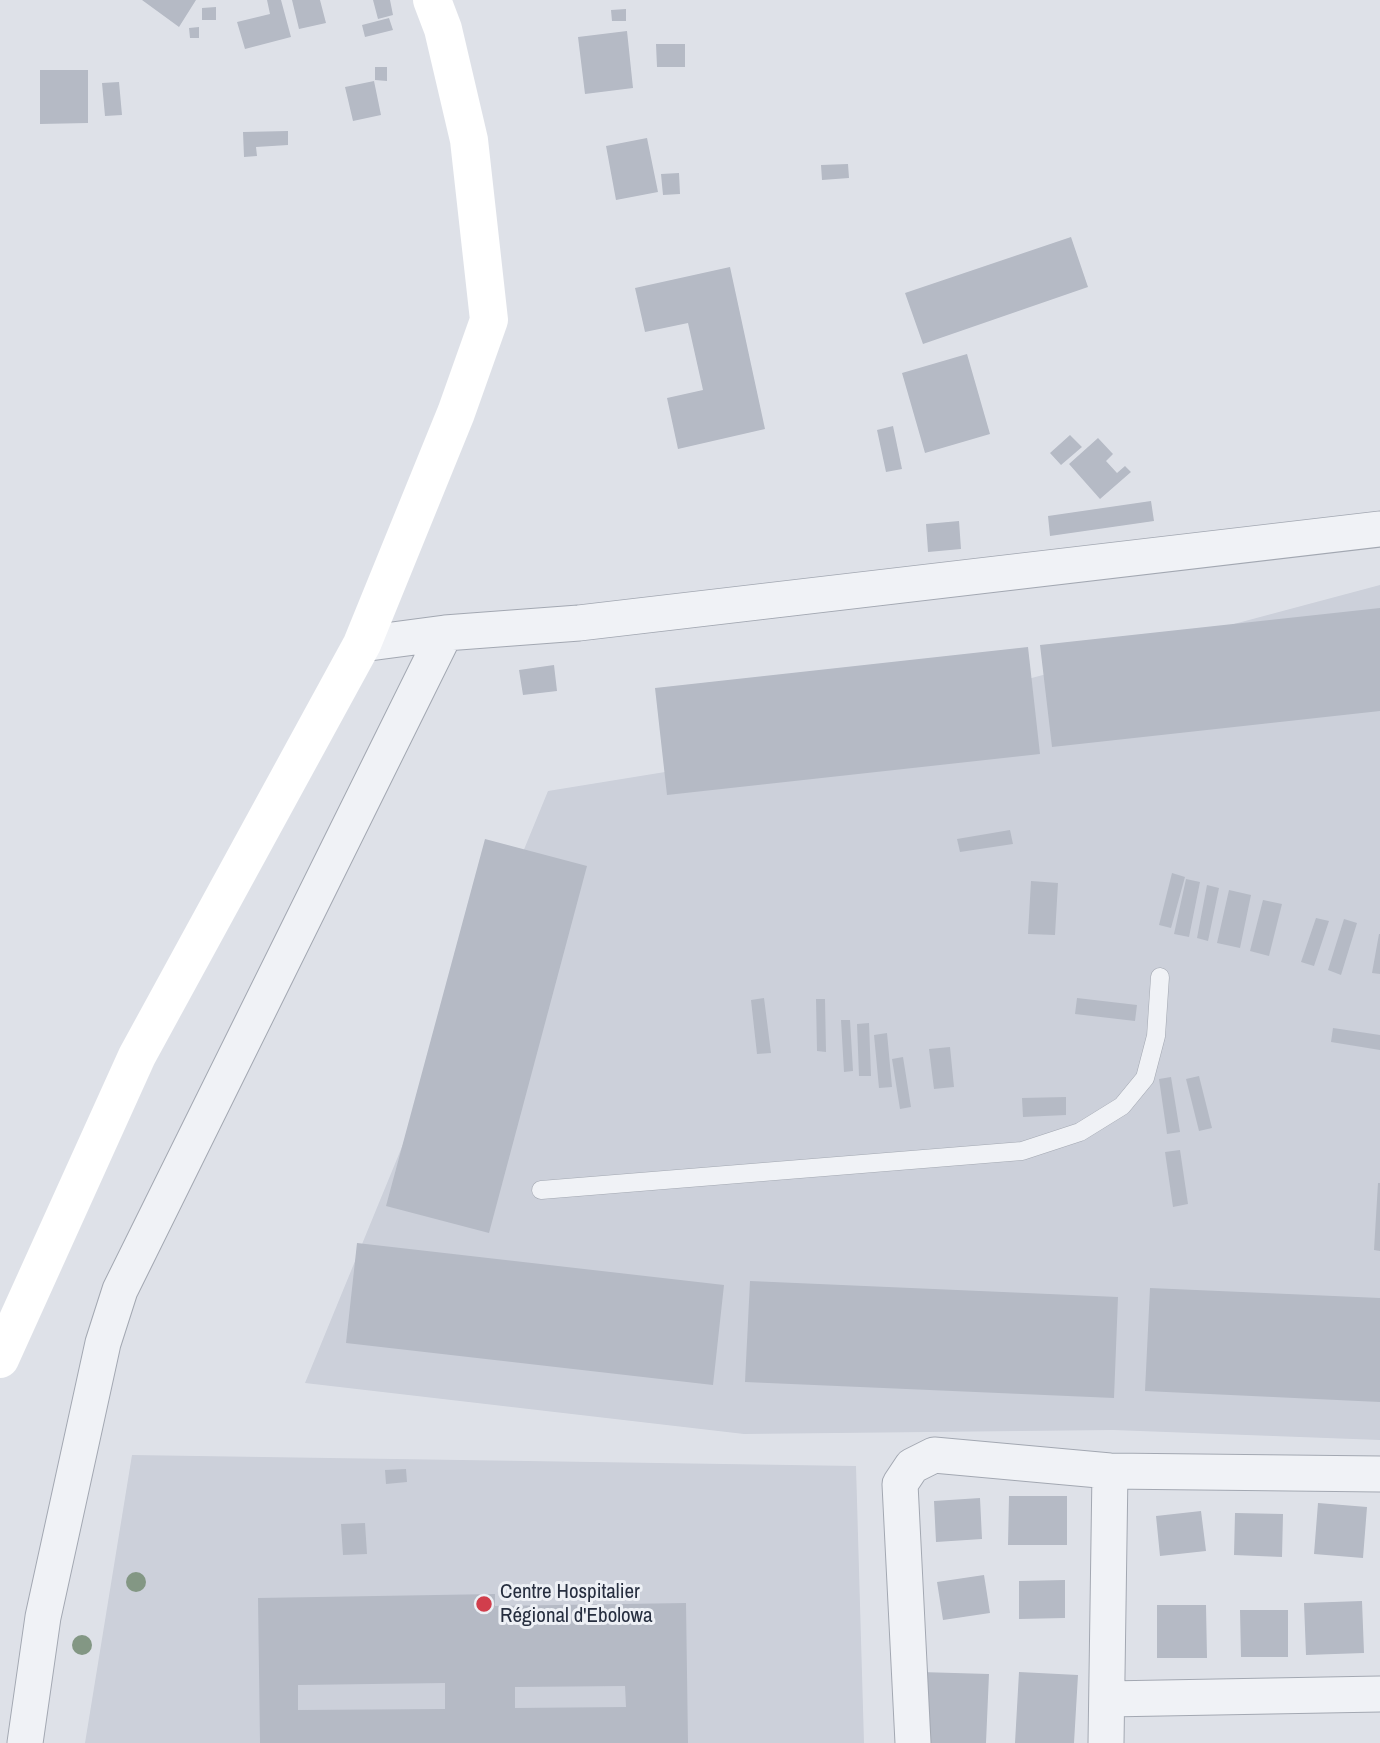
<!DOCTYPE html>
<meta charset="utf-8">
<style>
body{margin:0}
canvas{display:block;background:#dee1e8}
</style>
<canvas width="1380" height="1743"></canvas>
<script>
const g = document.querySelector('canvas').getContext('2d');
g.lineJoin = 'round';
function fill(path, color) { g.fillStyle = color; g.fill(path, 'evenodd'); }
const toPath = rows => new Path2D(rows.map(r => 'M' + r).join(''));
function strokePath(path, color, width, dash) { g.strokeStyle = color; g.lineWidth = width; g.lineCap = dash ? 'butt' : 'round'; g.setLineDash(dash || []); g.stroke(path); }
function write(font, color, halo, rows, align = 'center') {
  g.font = font + ' "Archivo Narrow",sans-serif'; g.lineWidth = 6; g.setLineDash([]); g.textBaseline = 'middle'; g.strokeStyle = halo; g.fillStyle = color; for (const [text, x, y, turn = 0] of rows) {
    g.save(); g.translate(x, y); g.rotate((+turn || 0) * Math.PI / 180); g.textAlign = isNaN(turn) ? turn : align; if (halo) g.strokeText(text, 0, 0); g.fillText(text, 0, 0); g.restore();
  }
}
fill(toPath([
 [1380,585,1380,1440,1113,1430,744,1434,305,1383,548,791,702,766],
 [132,1455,856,1466,864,1743,85,1743]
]), '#ccd0da');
fill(toPath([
 [142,0,196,0,179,27],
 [267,0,281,0,291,37,245,49,237,22,270,14],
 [292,0,320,0,326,23,299,29],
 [373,0,390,0,393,15,378,19],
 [216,7,216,20,202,20,202,8],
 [626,9,626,21,612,21,611,10],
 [389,18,393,30,365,37,362,25],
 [199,27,199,38,190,38,189,28],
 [627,31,633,88,585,94,578,37],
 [656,44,685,44,685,67,657,67],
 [375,67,387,67,387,81,375,80],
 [40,70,88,70,88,123,40,124],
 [374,81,381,115,353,121,345,87],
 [119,82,122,115,105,116,102,83],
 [288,131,288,145,256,147,257,156,244,157,243,132],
 [647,138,658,192,616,200,606,146],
 [848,164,849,178,822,180,821,165],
 [679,173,680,194,663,195,661,174],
 [1071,237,1088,287,923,344,905,293],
 [730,267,765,429,678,449,667,398,703,390,688,323,645,332,635,288],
 [967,354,990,434,925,453,902,373],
 [893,426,902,469,886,472,877,430],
 [1070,435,1082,447,1061,465,1050,453],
 [1098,438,1113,454,1106,461,1117,473,1125,466,1131,472,1100,499,1069,464],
 [1151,501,1154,521,1050,536,1048,516],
 [959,521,961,549,928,552,926,524],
 [1380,608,1380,711,1052,747,1040,645],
 [1028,647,1040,754,667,795,655,688],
 [554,665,557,691,523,695,519,670],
 [1010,830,1013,844,960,852,957,839],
 [485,839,587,866,489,1233,386,1206],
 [1172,873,1185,877,1171,928,1159,925],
 [1186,879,1200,882,1189,937,1174,934],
 [1031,881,1058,883,1055,935,1028,934],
 [1207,885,1219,888,1208,941,1197,938],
 [1229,890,1251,895,1240,948,1217,943],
 [1263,900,1282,904,1269,956,1250,951],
 [1316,918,1329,921,1314,966,1301,962],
 [1344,919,1357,923,1341,975,1328,970],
 [1379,934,1380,934,1380,974,1372,973],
 [764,998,771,1053,757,1054,751,1000],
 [1077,998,1137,1005,1135,1021,1075,1014],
 [816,999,825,999,826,1052,817,1051],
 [841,1020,850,1020,853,1071,844,1072],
 [869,1023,871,1076,859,1076,857,1024],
 [1333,1028,1380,1035,1380,1050,1331,1042],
 [887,1033,892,1087,879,1088,874,1035],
 [950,1047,954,1087,934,1089,929,1049],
 [903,1057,911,1107,900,1109,892,1059],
 [1199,1076,1212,1128,1199,1131,1186,1079],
 [1171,1077,1180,1132,1167,1134,1159,1079],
 [1066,1097,1066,1115,1023,1117,1022,1098],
 [1180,1150,1188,1204,1173,1207,1165,1152],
 [1378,1183,1380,1183,1380,1251,1374,1250],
 [357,1243,724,1285,713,1385,346,1343],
 [750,1281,1118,1297,1114,1398,745,1382],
 [1150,1288,1380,1298,1380,1402,1145,1391],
 [406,1469,407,1482,386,1484,385,1470],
 [1009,1496,1067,1496,1067,1545,1008,1545],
 [980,1498,982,1539,936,1542,934,1501],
 [1318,1503,1367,1507,1363,1558,1314,1554],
 [1201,1511,1206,1551,1160,1556,1156,1516],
 [1235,1513,1283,1514,1282,1557,1234,1555],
 [365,1523,367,1554,343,1555,341,1524],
 [984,1575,990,1613,943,1620,937,1582],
 [1065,1580,1065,1618,1019,1619,1019,1581],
 [495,1594,495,1606,686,1603,688,1743,260,1743,258,1598],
 [445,1683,445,1709,298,1710,298,1685],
 [625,1686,626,1707,515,1708,515,1687],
 [1362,1601,1364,1653,1306,1655,1304,1603],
 [1157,1605,1206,1605,1207,1658,1157,1658],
 [1240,1610,1288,1610,1288,1657,1241,1657],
 [920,1672,989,1674,986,1743,917,1743],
 [1019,1672,1078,1675,1074,1743,1015,1743]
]), '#b5bac5');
const service = toPath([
 [541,1190,1022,1151,1080,1132,1122,1106,1145,1078,1156,1036,1160,977]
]);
const minor = toPath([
 [362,644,445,633,579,623,1380,529],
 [1108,1699,1380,1694],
 [25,1743,43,1617,103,1343,120,1290,445,633],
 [913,1743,900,1484,912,1466,934,1455,1110,1471,1380,1474],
 [1106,1743,1110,1471]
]);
strokePath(service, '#a3a8b2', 19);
strokePath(minor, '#a3a8b2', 37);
strokePath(service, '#f0f2f6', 18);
strokePath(minor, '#f0f2f6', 35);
strokePath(toPath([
 [0,1359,137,1056,362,644,456,413,489,320,469,140,443,29,432,0]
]), '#fff', 38);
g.fillStyle = '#839784';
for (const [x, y] of [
 [136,1582],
 [82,1645]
]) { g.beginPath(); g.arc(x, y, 10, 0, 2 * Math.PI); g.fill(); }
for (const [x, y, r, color] of [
 [484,1604,9,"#d13e4c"]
]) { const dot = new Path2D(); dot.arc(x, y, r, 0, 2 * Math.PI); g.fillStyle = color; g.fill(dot); strokePath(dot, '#edf0f5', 2.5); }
write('21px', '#262e3f', '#edf0f5', [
 ["Centre Hospitalier",500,1592],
 ["Régional d'Ebolowa",500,1616]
], 'left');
</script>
